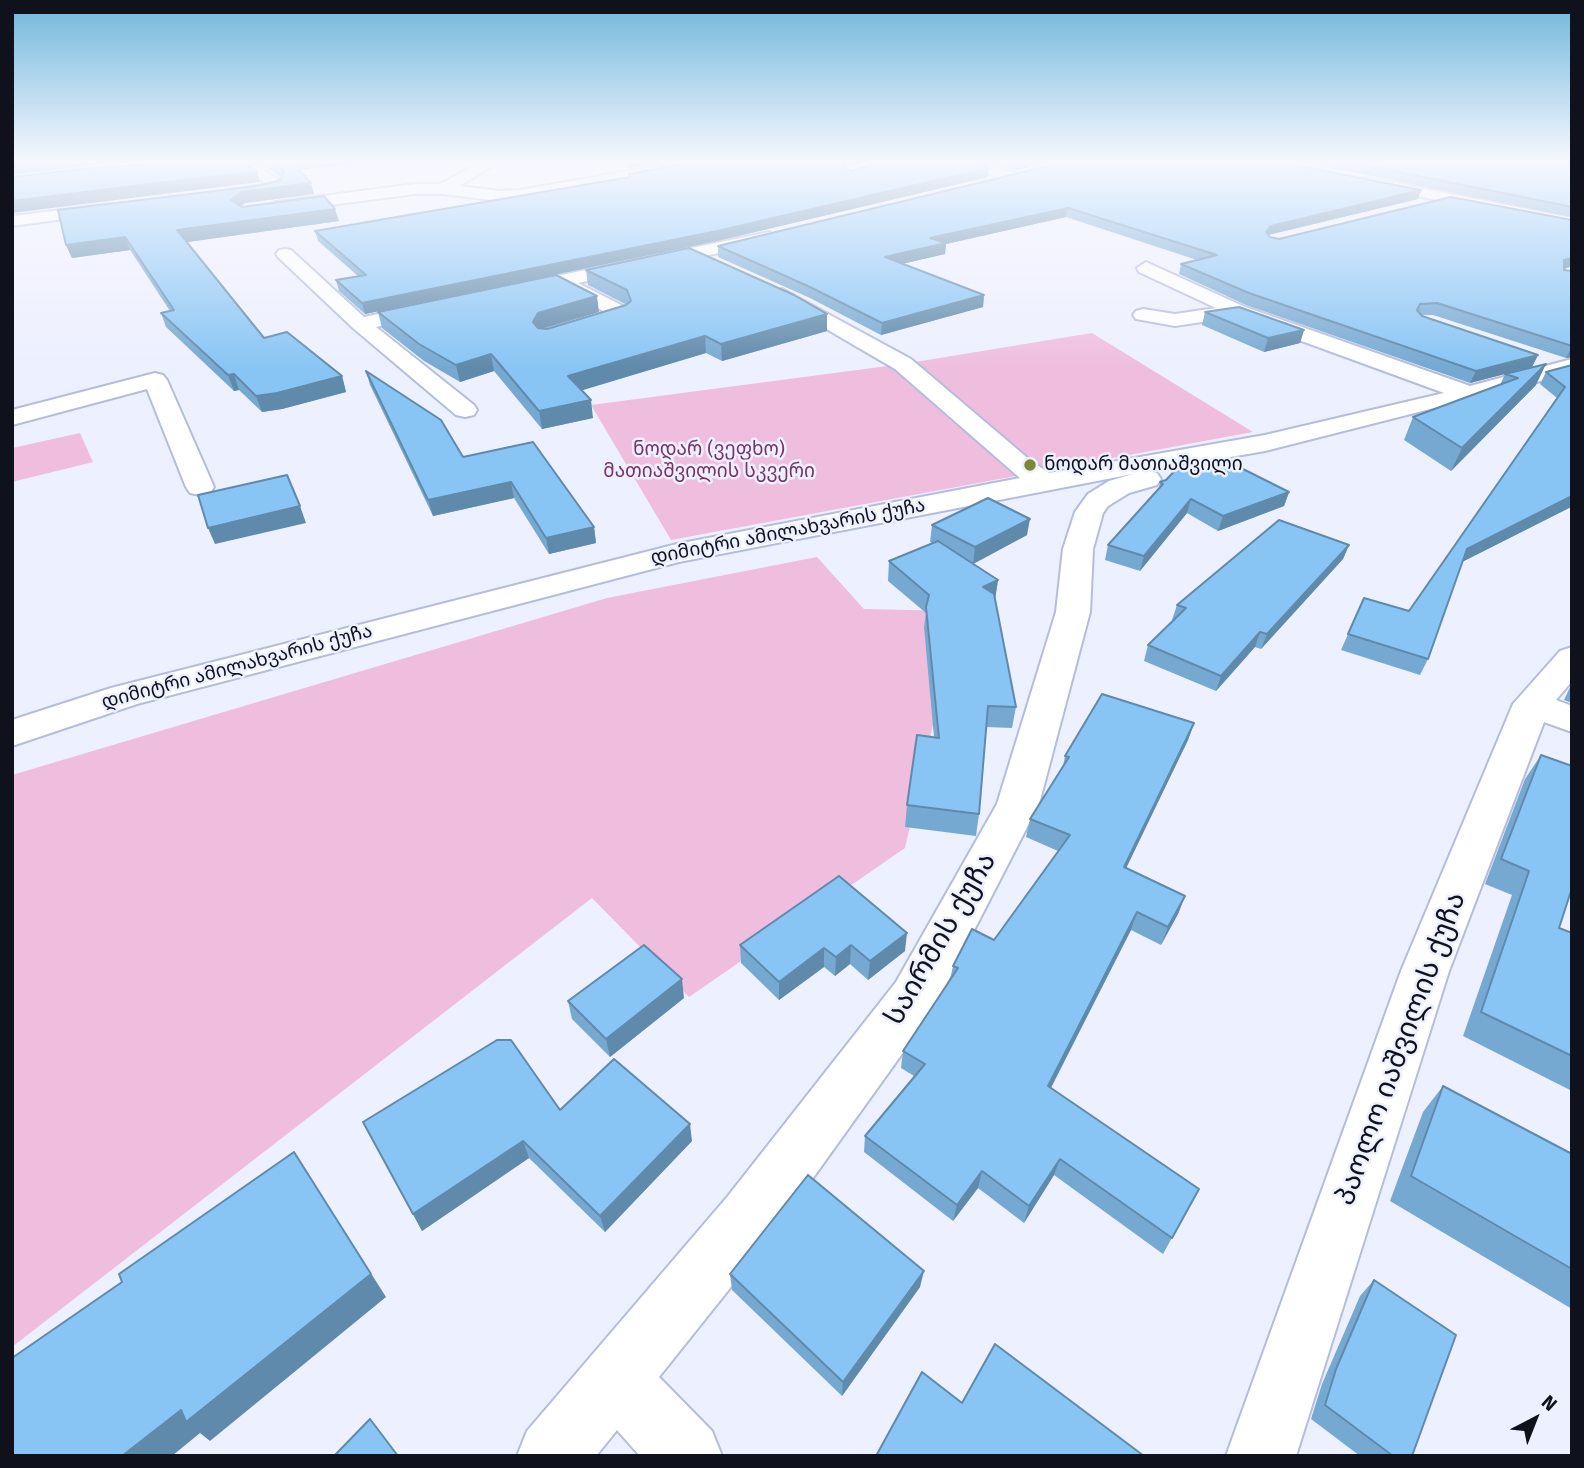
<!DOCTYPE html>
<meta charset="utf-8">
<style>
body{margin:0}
#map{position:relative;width:1584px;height:1468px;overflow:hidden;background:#edf0fe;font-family:"Fira Sans",sans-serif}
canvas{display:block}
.frame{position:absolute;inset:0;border:14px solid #0f111c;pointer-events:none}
.north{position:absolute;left:1500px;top:1384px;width:70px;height:70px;-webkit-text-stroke:5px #edf0fe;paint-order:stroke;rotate:42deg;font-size:19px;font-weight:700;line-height:28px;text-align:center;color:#0f111c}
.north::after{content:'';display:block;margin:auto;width:24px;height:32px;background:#0f111c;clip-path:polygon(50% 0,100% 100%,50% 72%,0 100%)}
</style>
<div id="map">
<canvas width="1584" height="1468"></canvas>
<div class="frame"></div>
<div class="north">N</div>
</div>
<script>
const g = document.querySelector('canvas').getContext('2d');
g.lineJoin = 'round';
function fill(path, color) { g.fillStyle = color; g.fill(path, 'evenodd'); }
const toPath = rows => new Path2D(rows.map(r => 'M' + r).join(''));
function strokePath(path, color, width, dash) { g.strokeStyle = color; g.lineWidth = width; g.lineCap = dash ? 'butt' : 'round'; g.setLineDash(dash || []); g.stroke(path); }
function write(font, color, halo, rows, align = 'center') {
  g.font = font + ' "Fira Sans","Noto Sans Georgian",sans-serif'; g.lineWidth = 5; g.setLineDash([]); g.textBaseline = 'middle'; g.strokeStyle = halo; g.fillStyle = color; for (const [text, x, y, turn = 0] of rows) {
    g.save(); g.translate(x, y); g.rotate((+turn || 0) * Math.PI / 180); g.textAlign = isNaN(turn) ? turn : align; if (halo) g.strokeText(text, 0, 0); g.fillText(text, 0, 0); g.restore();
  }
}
fill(toPath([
 [1092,333,1253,432,671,540,591,405,903,364],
 [80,433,93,462,12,482,12,448],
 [817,557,864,609,959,611,905,848,689,997,592,898,12,1347,12,775,607,598]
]), '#efbedf');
const minor = toPath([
 [484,161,502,161,459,186,499,191,520,190,686,161,720,161,713,165,520,200,499,201,443,194,415,194,276,212,268,207,276,202,415,184,440,184,484,161],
 [941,161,967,161,1022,175,1024,178,1017,182,941,161],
 [196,162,249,162,286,184,282,190,234,198,226,193,229,190,268,184,246,170,191,169,191,163,196,162],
 [1369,178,1572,218,1572,228,1364,185,1362,182,1364,179,1369,178],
 [111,204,117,206,119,209,117,212,12,226,12,216,111,204],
 [769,232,778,237,775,241,578,283,627,308,630,315,620,322,579,334,572,332,568,328,572,324,607,313,558,287,513,297,503,291,513,285,769,232],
 [285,249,291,250,364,317,430,303,437,305,440,309,437,313,376,327,474,405,477,410,474,415,465,417,456,415,353,328,279,258,276,254,279,250,285,249],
 [1146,262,1245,307,1470,386,1572,359,1572,373,1265,451,1150,471,1157,473,1161,479,1157,485,1129,493,1108,506,1103,513,1093,549,1090,612,1039,804,932,1012,770,1238,659,1377,712,1431,722,1456,640,1456,617,1430,596,1456,517,1456,527,1431,728,1196,896,982,997,804,1056,612,1063,549,1075,512,1088,494,1109,481,1133,474,679,562,137,704,12,746,12,720,111,688,677,544,1020,478,895,369,775,299,772,295,782,289,911,359,1031,461,1049,473,1265,435,1444,393,1236,317,1175,326,1136,319,1133,315,1136,311,1143,309,1175,314,1216,308,1139,272,1137,268,1146,262],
 [155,373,163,375,167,380,214,487,210,493,200,495,190,493,186,487,147,389,12,425,12,410,155,373],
 [1572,647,1572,681,1556,700,1572,706,1572,732,1544,722,1449,971,1296,1456,1226,1456,1401,971,1513,704,1560,651,1572,647]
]);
strokePath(minor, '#b5bddd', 4);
fill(minor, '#fff');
fill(toPath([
 [256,161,382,161,299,170,314,194,245,203,241,206,339,221,186,242,264,338,342,376,346,392,282,409,262,412,239,390,234,391,166,327,161,313,170,311,130,250,72,258,66,245,256,186,281,180,282,178],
 [981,161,1053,161,1016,170],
 [1069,161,1421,190,1418,199,1268,235,1270,237,1279,239,1572,220,1572,266,1564,269,1564,270,1572,271,1572,357,1566,358,1433,315,1421,315,1538,355,1532,367,1536,385,1451,471,1404,440,1413,417,1500,385,1505,374,1470,383,1246,305,1179,274,1181,264,1197,260,1066,217,946,244,945,254,902,264,984,295,983,307,881,335,810,298,718,257,718,246],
 [1299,161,1572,161,1572,217],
 [845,167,851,171,988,177,717,241,365,314,339,291,336,280,358,276,318,241,315,231],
 [586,270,827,314,827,331,722,361,706,353,581,390,593,418,542,429,494,371,460,382,424,361,382,328,378,312,599,312,544,329,547,329,627,305,588,285],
 [1205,312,1304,330,1300,343,1264,352,1202,325],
 [1572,365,1572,509,1569,508,1462,562,1428,659,1420,675,1341,650,1364,598,1409,611,1557,398,1540,384,1546,372],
 [366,371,463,457,594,527,596,543,549,554,514,498,433,516,370,385],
 [1194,471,1289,492,1284,506,1218,531,1187,513,1140,571,1105,560,1108,545,1159,488,1160,482],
 [932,525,1027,535,973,564,998,580,995,598,1016,707,1012,728,986,727,979,814,976,836,905,827,907,805,934,737,924,627,926,613,888,581,889,561,933,543,930,542],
 [1349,545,1343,559,1261,649,1255,647,1216,691,1144,661,1148,645,1174,620,1172,620,1177,605],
 [1572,683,1572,703,1564,700],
 [1194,723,1188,740,1126,868,1185,896,1178,914,1161,945,1131,930,1051,1088,1199,1189,1163,1254,1054,1175,1024,1223,978,1188,953,1221,864,1152,865,1136,914,1076,901,1068,903,1051,950,980,953,966,994,940,1058,851,1026,837,1030,819,1063,766,1065,756],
 [1541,755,1559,928,1572,933,1572,1091,1463,1036,1512,895,1485,884,1525,779],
 [839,876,905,951,868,980,850,964,835,976,824,967,779,1000,741,963,740,945],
 [684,998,610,1057,572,1019,568,1001],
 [1443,1086,1572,1154,1572,1309,1390,1201,1423,1112],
 [560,1110,692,1141,605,1232,529,1158,422,1231,363,1122],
 [730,1274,920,1287,842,1396,732,1290],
 [1374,1280,1412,1456,1360,1456,1311,1419,1322,1384,1360,1296]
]), '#76a9d2');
fill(toPath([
 [34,161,158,161,103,164,12,175,12,164],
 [290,161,382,161,292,170],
 [628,161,668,161,628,168],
 [843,161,870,161,844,167,841,165],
 [1018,161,1053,161,1016,170,1017,162],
 [989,168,988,177,717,241,365,314,362,303],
 [257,171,260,182,12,213,12,201],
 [311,183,314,194,245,203,235,212,231,200,241,192],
 [1421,190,1418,199,1268,235,1266,232,1271,226],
 [1068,208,1066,217,946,244,945,254,884,268,885,257,930,238],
 [335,209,339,221,181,243,177,230],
 [125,237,130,250,72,258,66,245],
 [1572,258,1572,266,1559,271,1564,260],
 [984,295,983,307,881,335,882,323],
 [597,296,599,312,540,329,536,338,533,322,538,313],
 [827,314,827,331,722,361,721,344],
 [1304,330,1300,343,1264,352,1268,338],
 [705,336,706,353,570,394,568,376],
 [1572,347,1572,357,1566,358],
 [491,354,494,371,460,382,456,365],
 [1538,355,1532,367,1470,383,1476,371],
 [1546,364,1536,385,1451,471,1462,448],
 [234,374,239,390,234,391,228,375],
 [342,376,346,392,282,409,262,412,256,396],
 [591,400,593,418,542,429,539,411],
 [511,482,514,498,433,516,428,500],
 [1289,492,1284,506,1218,531,1223,516],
 [1572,496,1572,503,1569,508,1460,563,1467,549],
 [1191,499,1187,513,1140,571,1144,556],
 [300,506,306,523,215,544,208,528],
 [1030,519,1027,535,973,564,975,547],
 [594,527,596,543,549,554,546,538],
 [1349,545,1343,559,1261,649,1267,634],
 [998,580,995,600,983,587],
 [1260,632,1255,647,1216,691,1221,676],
 [1194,723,1188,740,1118,885,1124,867],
 [1185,896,1178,914,1161,945,1168,927],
 [1137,912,1131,930,1043,1103,1048,1086],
 [907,933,905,951,868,980,870,961],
 [851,945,850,964,835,976,836,957],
 [824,948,824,967,779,1000,779,982],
 [682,979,684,998,610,1057,606,1039],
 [690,1124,692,1141,605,1232,600,1216],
 [523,1141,529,1158,422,1231,413,1214],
 [294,1152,386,1297,210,1441,200,1433,172,1456,122,1456],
 [1060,1159,1054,1175,1024,1223,1029,1206],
 [982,1171,978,1188,953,1221,957,1205],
 [924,1271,920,1287,842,1396,843,1382]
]), '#608aab');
const building = toPath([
 [12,161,34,161,12,164,12,161],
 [216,161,242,162,257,171,12,201,12,177,99,167,216,161],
 [270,161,291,161,311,183,241,192,231,200,242,207,324,196,335,209,177,230,264,338,287,332,342,376,277,393,256,396,234,374,228,375,161,313,174,310,125,237,66,245,58,210,256,186,281,180,284,171,270,161],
 [699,161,843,161,841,165,851,171,887,161,965,161,989,168,717,231,362,303,336,280,366,275,315,231,630,177,629,174,699,161],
 [1069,161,1274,161,1421,190,1271,226,1266,232,1270,237,1279,239,1451,197,1572,220,1572,258,1564,260,1564,270,1572,271,1572,346,1437,303,1420,304,1417,310,1422,316,1538,355,1476,371,1249,293,1181,264,1217,255,1068,208,930,238,946,243,885,257,984,295,882,323,810,287,718,246,1069,161],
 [1344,161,1572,161,1572,207,1344,161],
 [689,248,794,295,827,314,721,344,705,336,568,376,591,400,539,411,491,354,456,365,419,344,378,312,556,275,597,296,538,313,533,322,538,328,547,329,626,305,631,301,627,290,586,270,689,248],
 [1239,307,1304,330,1268,338,1205,312,1239,307],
 [1546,364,1462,448,1413,417,1518,378,1505,374,1546,364],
 [1572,365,1572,496,1467,549,1428,659,1348,634,1364,598,1409,611,1565,387,1546,372,1572,365],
 [366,371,441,420,463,457,533,442,594,527,546,538,511,482,428,500,366,371],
 [1225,460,1289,492,1223,516,1191,499,1144,556,1108,545,1163,484,1160,482,1166,480,1183,462,1194,471,1225,460],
 [287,475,300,506,208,528,198,495,287,475],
 [988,498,1030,519,975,547,932,525,988,498],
 [1279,520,1349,545,1267,634,1260,632,1221,676,1148,645,1186,608,1177,605,1279,520],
 [938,541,998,580,983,587,994,594,1016,707,988,706,979,814,907,805,917,735,939,738,926,607,929,595,889,561,938,541],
 [1102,694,1194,723,1124,867,1185,896,1168,927,1137,912,1048,1086,1199,1189,1172,1238,1060,1159,1029,1206,982,1171,957,1205,865,1136,925,1064,903,1051,958,968,953,966,972,929,994,940,1070,835,1030,819,1069,757,1065,756,1102,694],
 [1541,755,1572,766,1572,888,1559,928,1572,933,1572,1056,1481,1012,1529,871,1501,859,1541,755],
 [839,876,907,933,870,961,851,945,836,957,824,948,779,982,740,945,839,876],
 [644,945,682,979,606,1039,568,1001,644,945],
 [497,1040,511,1040,560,1110,614,1059,690,1124,600,1216,523,1141,413,1214,363,1122,497,1040],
 [1443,1086,1572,1154,1572,1269,1411,1176,1443,1086],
 [294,1152,371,1274,186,1422,181,1410,122,1456,12,1456,12,1358,122,1282,119,1274,294,1152],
 [808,1175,924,1271,843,1382,730,1274,808,1175],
 [1374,1280,1456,1335,1412,1456,1393,1456,1325,1405,1336,1369,1374,1280],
 [995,1344,1144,1456,876,1456,922,1372,962,1403,995,1344],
 [370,1419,398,1456,334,1456,370,1419]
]);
fill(building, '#89c5f4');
strokePath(building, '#608aab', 2);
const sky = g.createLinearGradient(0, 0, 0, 367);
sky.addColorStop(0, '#6fb6db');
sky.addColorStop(0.44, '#f7f8ff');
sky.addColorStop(1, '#f7f8ff00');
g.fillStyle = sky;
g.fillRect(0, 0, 1584, 367);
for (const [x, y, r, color] of [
 [1030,465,7,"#7e8734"]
]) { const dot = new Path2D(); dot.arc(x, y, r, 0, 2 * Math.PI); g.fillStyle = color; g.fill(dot); strokePath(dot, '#edf0fe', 2.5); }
write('19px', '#793268', '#edf0fe', [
 ["ნოდარ (ვეფხო)",709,450],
 ["მათიაშვილის სკვერი",709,472]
]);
write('19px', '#0f111c', '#edf0fe', [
 ["ნოდარ მათიაშვილი",1044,465]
], 'left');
write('19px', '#0f111c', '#edf0fe', [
 ["დიმიტრი ამილახვარის ქუჩა",788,532,-11],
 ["დიმიტრი ამილახვარის ქუჩა",237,667,-15]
]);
write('28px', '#0f111c', '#edf0fe', [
 ["საირმის ქუჩა",941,939,-60],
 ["პაოლო იაშვილის ქუჩა",1401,1049,-70]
]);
</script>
